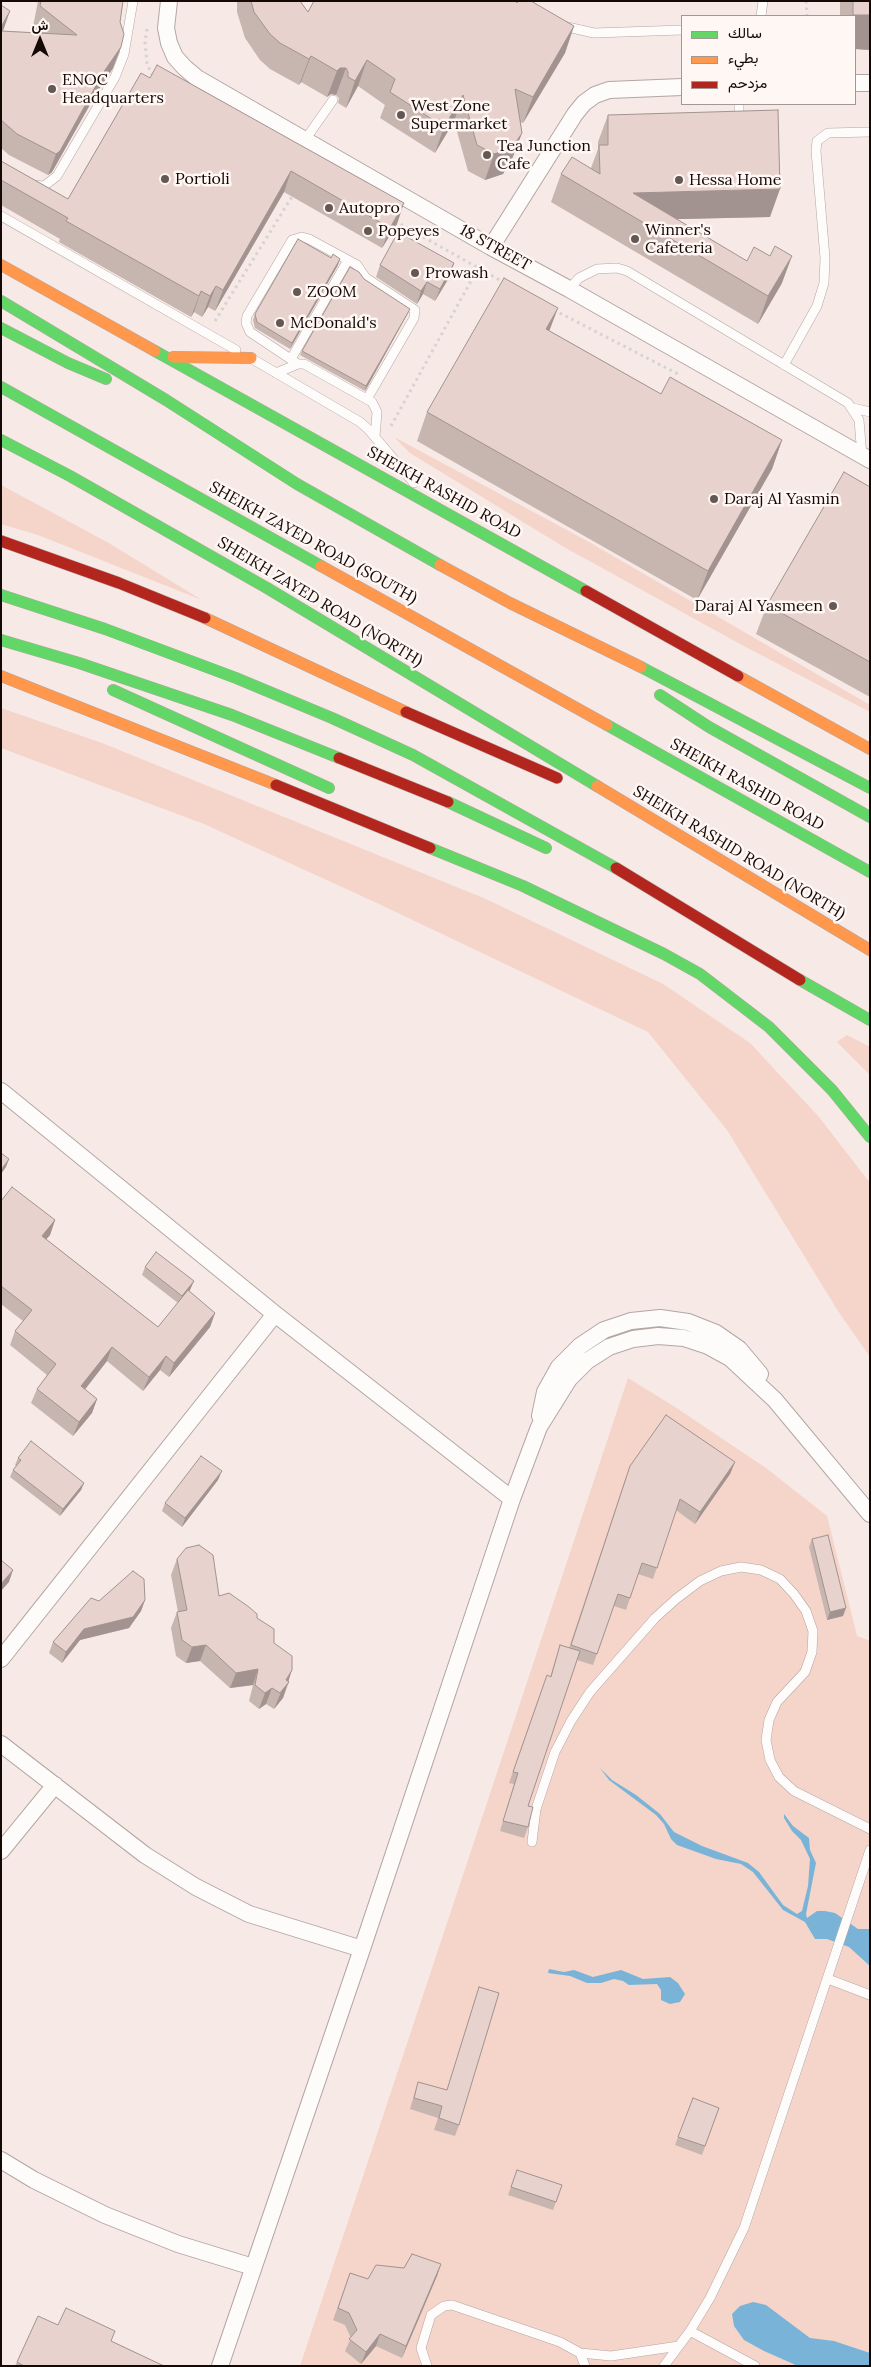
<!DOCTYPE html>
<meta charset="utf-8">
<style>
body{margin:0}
#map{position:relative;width:871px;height:2367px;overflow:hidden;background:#f6e9e6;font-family:Lora,Vazirmatn,serif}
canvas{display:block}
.frame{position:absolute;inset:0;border:2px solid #150906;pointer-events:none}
.legend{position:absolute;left:681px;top:15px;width:175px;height:90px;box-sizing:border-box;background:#fff7f4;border:1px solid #a19895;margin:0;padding:6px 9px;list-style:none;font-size:15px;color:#150906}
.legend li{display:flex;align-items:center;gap:10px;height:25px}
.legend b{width:25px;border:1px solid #a19895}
.north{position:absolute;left:15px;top:15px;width:50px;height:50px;-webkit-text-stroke:4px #fff7f4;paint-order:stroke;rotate:0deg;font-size:14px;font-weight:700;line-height:20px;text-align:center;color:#150906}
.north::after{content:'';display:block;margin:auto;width:18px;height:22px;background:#150906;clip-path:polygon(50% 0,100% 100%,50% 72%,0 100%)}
</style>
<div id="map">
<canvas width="871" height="2367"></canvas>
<div class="frame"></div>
<ul class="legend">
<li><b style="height:6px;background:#63d668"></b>سالك</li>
<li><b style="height:6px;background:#ff974d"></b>بطيء</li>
<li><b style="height:6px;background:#b3261e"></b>مزدحم</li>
</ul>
<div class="north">ش</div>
</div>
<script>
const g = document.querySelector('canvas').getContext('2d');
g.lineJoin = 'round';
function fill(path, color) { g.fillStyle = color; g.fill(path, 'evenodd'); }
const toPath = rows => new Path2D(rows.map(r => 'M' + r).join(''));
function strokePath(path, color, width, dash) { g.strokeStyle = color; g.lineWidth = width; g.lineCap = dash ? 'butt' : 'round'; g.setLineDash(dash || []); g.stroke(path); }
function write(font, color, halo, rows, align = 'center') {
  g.font = font + ' Lora,serif'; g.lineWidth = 5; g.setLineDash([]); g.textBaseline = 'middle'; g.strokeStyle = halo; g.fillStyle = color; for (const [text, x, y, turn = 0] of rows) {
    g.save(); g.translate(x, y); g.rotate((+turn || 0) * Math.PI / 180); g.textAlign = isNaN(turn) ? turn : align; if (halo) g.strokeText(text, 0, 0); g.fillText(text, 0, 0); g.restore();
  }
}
fill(toPath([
 [394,437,589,542,870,705,870,712,742,645,564,547,410,453],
 [1,485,107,542,202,600,38,535,1,524],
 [1,708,102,743,486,899,663,984,750,1043,819,1117,870,1183,870,1357,838,1311,727,1130,648,1032,377,903,204,824,1,748],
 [847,1035,870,1047,870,1075,837,1042],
 [628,1378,675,1407,766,1468,827,1516,857,1636,870,1641,870,2366,300,2366]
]), '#f5d4ca');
fill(toPath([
 [600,1768,612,1780,636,1795,660,1814,674,1832,702,1846,748,1863,759,1872,783,1905,797,1914,802,1911,808,1886,810,1859,801,1840,792,1831,784,1818,784,1814,793,1826,809,1838,810,1850,816,1863,806,1914,807,1918,817,1911,825,1911,835,1913,858,1929,870,1929,870,1966,849,1947,827,1939,815,1939,805,1922,783,1910,753,1872,741,1864,716,1859,677,1845,671,1839,664,1824,656,1815,609,1780],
 [549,1969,564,1972,574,1970,593,1977,621,1970,643,1979,670,1977,678,1983,685,1994,680,2002,670,2004,661,2000,661,1990,657,1984,629,1985,623,1981,614,1979,601,1983,587,1983,570,1976,548,1973],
 [753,2302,766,2305,810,2338,834,2341,870,2353,870,2366,798,2366,764,2351,744,2340,734,2326,732,2314,740,2306]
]), '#79b4d8');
const lane = toPath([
 [761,16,763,1],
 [563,26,594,33,682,30],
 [739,104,739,124],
 [305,140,333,100],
 [32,185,44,186,57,176,115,77,124,54,133,1],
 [1,216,236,350],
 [569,289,579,278,597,269,617,268,627,271,848,403,859,420,862,456],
 [291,359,348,260],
 [254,360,360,422,368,429,414,483],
 [298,364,250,332,246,323,247,316,292,240,302,237,309,239,357,265,366,278,415,310,414,318,367,399],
 [784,365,817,306,824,283,825,258,816,151,817,141,828,133,870,132],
 [276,373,298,364,304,364,372,402,377,412,375,437],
 [853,408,870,412],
 [532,1842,536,1809,555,1752,571,1721,590,1692,655,1618,676,1599,700,1581,721,1571,741,1567,761,1570,780,1579,794,1594,806,1611,813,1631,812,1652,805,1672,777,1702,769,1720,766,1740,770,1760,779,1777,794,1791,870,1829],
 [828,1979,870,1995],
 [690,2331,755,2366],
 [580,2353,611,2356,679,2346],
 [427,2366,421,2348,431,2315,444,2306,452,2305,560,2342,580,2353,585,2366],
 [664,2366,690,2331,710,2298,744,2228,870,1850]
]);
const street = toPath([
 [169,1,166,28,169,43,175,57,185,68,197,78,491,247,569,289,870,460],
 [855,83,870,83],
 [491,247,575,114,584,103,595,95,609,90,682,87],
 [1,1091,275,1314,512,1499],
 [540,1416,545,1392,559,1367,580,1346,604,1330,631,1321,660,1318,688,1322,716,1333,739,1349,760,1374],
 [1,1659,275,1314],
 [1,1744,145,1855,196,1887,249,1914,362,1949],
 [1,1851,55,1785],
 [1,2160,34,2180,105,2215,178,2244,253,2267],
 [220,2366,362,1949,512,1499,539,1427,569,1379,587,1361,609,1347,633,1339,658,1336,684,1338,708,1346,730,1358,775,1400,870,1514]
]);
const fast = toPath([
 [1,301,166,400,297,484,440,565],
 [1,328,68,363,106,379],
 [155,351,586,591],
 [1,387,321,566],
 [1,440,70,476,267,588,597,786],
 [1,595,105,629,236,678,332,718,413,755,616,868],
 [1,640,79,663,232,715,339,758],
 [641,667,870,788],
 [113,690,329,788],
 [660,695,709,727,870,817],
 [607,725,870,872],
 [448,802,546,848],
 [430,848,523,886,664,954,700,974,769,1027,832,1090,870,1137],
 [800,980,870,1020]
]);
const slow = toPath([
 [1,265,155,351],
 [173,357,251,358],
 [440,565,510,603,641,667],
 [321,566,607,725],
 [205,618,406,712],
 [1,676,276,785],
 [738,676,870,749],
 [597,786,870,950]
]);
const jam = toPath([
 [1,541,119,583,205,618],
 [586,591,738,676],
 [406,712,557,778],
 [339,758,448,802],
 [276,785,430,848],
 [616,868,800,980]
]);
strokePath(lane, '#b3a6a3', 10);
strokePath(street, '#b3a6a3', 18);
strokePath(fast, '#b3a6a3', 12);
strokePath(slow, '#b3a6a3', 12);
strokePath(jam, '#b3a6a3', 12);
strokePath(toPath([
 [806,1,807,16],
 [147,29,145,42,147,64,153,76],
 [395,221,505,283],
 [554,310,678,374],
 [215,321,293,195],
 [391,426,482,261]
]), '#d6d2d1', 3, [2.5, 4]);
strokePath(lane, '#fefcfb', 9);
strokePath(street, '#fefcfb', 16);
strokePath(fast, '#63d668', 11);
strokePath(slow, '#ff974d', 11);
strokePath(jam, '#b3261e', 11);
fill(toPath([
 [38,1,123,1,120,22,121,47,113,68,96,94,52,172,48,175,9,155,1,148,1,5,3,31,41,33,33,27],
 [237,1,300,1,308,12,574,26,565,53,523,123,520,122,522,133,512,159,503,174,485,180,468,171,454,121,435,153,380,118,385,105,358,86,346,108,338,103,339,98,336,95,331,94,327,97,301,82,299,85,270,69,260,60,245,38,237,12],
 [840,1,870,1,870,50,855,49,855,16,840,16],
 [141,73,397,224,382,248,284,192,215,311,208,307,202,317,194,312,191,317,59,242,60,239,1,205,1,161,68,199],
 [608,115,770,217,677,219,782,283,758,324,551,202,561,174,591,168,598,149,598,142],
 [454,263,450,276,435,301,423,294,417,304,376,277,380,265],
 [338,265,290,349,255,328,253,320,255,314],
 [364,279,408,313,365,391,300,355,302,351],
 [550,331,661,394,782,440,772,469,697,600,417,441,427,412],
 [870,487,870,697,756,634,767,605],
 [1,1201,55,1220,50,1235,46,1239,158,1327,178,1303,142,1275,145,1267,194,1281,189,1291,215,1313,210,1327,169,1377,160,1370,143,1391,107,1361,85,1389,97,1399,92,1413,73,1436,31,1403,37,1389,47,1375,10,1345,15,1331,23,1321,1,1304],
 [18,1458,84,1483,81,1490,60,1516,10,1477,13,1470,16,1466,15,1465],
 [735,1462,730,1474,695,1524,676,1510,653,1579,638,1574,626,1610,614,1606,593,1665,577,1660,528,1806,528,1827,524,1838,500,1831,514,1784,509,1783,543,1686,550,1677,560,1645,569,1648,626,1477],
 [218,1480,182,1527,162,1511,165,1503],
 [812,1539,843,1616,827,1620,809,1547],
 [177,1559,219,1596,257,1618,274,1643,289,1682,283,1698,274,1709,266,1704,259,1709,249,1701,253,1685,230,1688,200,1661,186,1663,176,1656,171,1628,177,1612,178,1612,171,1575],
 [145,1600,141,1611,129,1628,80,1640,62,1663,49,1653,53,1642,99,1601],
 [479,1987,459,2125,455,2136,434,2130,438,2118,410,2109,418,2082,447,2090],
 [693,2098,719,2108,702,2155,675,2145],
 [517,2170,562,2185,553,2210,508,2195],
 [441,2264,437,2276,402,2358,376,2346,361,2364,345,2351,351,2338,345,2325,333,2320,350,2273,368,2279,404,2268],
 [111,2341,164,2366,15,2366,17,2362]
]), '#c7b5b0');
fill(toPath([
 [10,11,3,31,1,34,1,27],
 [853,15,870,15,870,50,855,49,855,16,852,16],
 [574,26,565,53,523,123,533,97],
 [121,47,113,68,96,94,52,172,48,175,56,154,103,73],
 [311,56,301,82,299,85,309,59],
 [367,60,358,86,346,108,355,81],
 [340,68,346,68,336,95,331,94,327,97,337,71],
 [463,95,454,121,435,153,444,127],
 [522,133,512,159,503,174,485,180,494,154],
 [291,171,284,192,215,311,223,290],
 [780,189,770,217,639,220,633,193],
 [404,203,397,224,382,248,390,228],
 [792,256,782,283,758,324,768,296],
 [340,259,338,265,290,349,292,343],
 [454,263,450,276,435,301,440,289],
 [427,282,423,294,417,304,421,291],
 [216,286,208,307,202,317,210,296],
 [201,291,194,312,191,317,199,296],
 [558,308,547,337,546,329],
 [410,309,408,313,365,391,366,386],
 [782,440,772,469,697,600,708,571],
 [9,1159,6,1167,1,1174,1,1170],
 [55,1220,50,1235,37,1250,42,1236],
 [194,1281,190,1290,179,1304,182,1296],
 [215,1313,210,1327,169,1377,174,1363],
 [112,1347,107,1361,76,1401,81,1386],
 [166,1356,160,1370,143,1391,149,1377],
 [97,1399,92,1413,73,1436,79,1422],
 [735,1462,730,1474,695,1524,700,1512],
 [222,1471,218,1480,182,1527,185,1518],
 [84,1483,81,1490,60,1516,63,1509],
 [13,1570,9,1582,1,1591,1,1584],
 [145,1600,141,1611,129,1628,80,1640,62,1663,66,1652,84,1629],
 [846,1608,843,1616,827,1620,830,1612],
 [206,1645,200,1661,186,1663,192,1647],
 [258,1669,253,1685,230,1688,236,1673],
 [292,1670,283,1698,274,1709,286,1680],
 [272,1688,266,1704,259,1709,265,1693],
 [441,2264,437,2276,402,2358,406,2346],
 [380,2334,376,2346,361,2364,366,2352]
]), '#a29390');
const building = toPath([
 [41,1,123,1,120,22,124,34,121,47,103,73,60,151,56,154,17,134,1,120,1,31,77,35,40,6,41,1],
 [251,1,300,1,308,12,314,1,515,1,517,3,518,1,531,1,574,26,533,97,515,89,522,133,512,148,494,154,477,145,463,95,444,127,390,92,395,79,367,60,355,81,348,77,348,72,346,68,340,68,337,71,311,56,309,59,280,43,270,34,254,12,251,1],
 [853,1,870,1,870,15,853,15,853,1],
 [1,5,10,11,1,27,1,5],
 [157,65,404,203,390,228,291,171,223,290,216,286,210,296,201,291,199,296,66,221,68,218,1,180,1,161,68,199,141,73,150,78,157,65],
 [778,110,780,189,633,193,747,261,754,247,770,256,775,246,792,256,768,296,561,174,572,157,600,174,599,145,608,145,608,115,778,110],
 [398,232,454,263,440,289,427,282,421,291,380,265,398,232],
 [298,239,331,258,333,254,340,259,292,343,257,322,255,314,298,239],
 [350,267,359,272,364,279,410,309,366,386,302,351,350,267],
 [504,278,558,308,546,329,661,394,670,377,782,440,708,571,427,412,504,278],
 [844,472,870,487,870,662,767,605,844,472],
 [1,1153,9,1159,1,1170,1,1153],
 [12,1187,55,1220,42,1236,158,1327,188,1290,215,1313,174,1363,166,1356,149,1377,112,1347,81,1386,97,1399,79,1422,37,1389,56,1364,15,1331,32,1310,1,1286,1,1201,12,1187],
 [156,1252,194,1281,182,1296,145,1267,156,1252],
 [666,1415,735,1462,700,1512,680,1499,657,1568,642,1563,630,1598,618,1594,597,1654,571,1645,630,1466,666,1415],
 [31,1441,84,1483,63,1509,13,1470,21,1460,18,1458,31,1441],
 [201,1456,222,1471,185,1518,165,1503,201,1456],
 [828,1535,846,1608,830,1612,812,1539,828,1535],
 [199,1545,213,1555,219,1596,229,1593,249,1607,257,1614,257,1618,274,1629,274,1643,292,1656,292,1670,286,1680,289,1682,280,1693,272,1688,265,1693,255,1685,258,1669,236,1673,206,1645,192,1647,182,1640,177,1612,187,1610,177,1559,186,1548,199,1545],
 [1,1560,13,1570,1,1584,1,1560],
 [133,1571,144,1579,145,1600,133,1617,84,1629,66,1652,53,1642,91,1598,99,1601,133,1571],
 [560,1645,580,1651,528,1806,533,1807,528,1827,503,1821,518,1773,513,1772,547,1675,551,1677,560,1645],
 [479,1987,499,1993,459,2125,439,2118,442,2106,414,2098,418,2082,447,2090,479,1987],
 [693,2098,719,2108,705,2146,678,2137,693,2098],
 [517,2170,562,2185,556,2202,511,2187,517,2170],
 [412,2254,441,2264,406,2346,380,2334,366,2352,349,2339,357,2330,349,2313,338,2308,350,2273,368,2279,376,2265,404,2268,412,2254],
 [66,2308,115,2331,111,2341,164,2366,24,2366,17,2362,38,2316,58,2325,66,2308]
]);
fill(building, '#e7d2cd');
strokePath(building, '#a29390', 1);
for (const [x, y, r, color] of [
 [52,89,5,"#645754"],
 [401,115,5,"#645754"],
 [487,155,5,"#645754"],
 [165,179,5,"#645754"],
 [679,180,5,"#645754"],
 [329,208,5,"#645754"],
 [368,231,5,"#645754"],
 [635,239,5,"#645754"],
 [415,273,5,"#645754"],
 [297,292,5,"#645754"],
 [280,323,5,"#645754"],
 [714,499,5,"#645754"],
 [833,606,5,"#645754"]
]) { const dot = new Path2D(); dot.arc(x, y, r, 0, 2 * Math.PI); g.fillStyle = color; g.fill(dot); strokePath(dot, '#fff7f4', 2); }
write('16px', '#150906', '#fff7f4', [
 ["ENOC",62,80],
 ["Headquarters",62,98],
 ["West Zone",411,106],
 ["Supermarket",411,124],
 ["Tea Junction",497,146],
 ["Cafe",497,164],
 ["Portioli",175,179],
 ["Hessa Home",689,180],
 ["Autopro",339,208],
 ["Winner's",645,230],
 ["Cafeteria",645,248],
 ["Popeyes",378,231],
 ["Prowash",425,273],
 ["ZOOM",307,292],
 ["McDonald's",290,323],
 ["Daraj Al Yasmin",724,499],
 ["Daraj Al Yasmeen",823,606,"right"]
], 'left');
write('16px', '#150906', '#fff7f4', [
 ["18 STREET",495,248,29],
 ["SHEIKH RASHID ROAD",444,493,29],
 ["SHEIKH ZAYED ROAD (SOUTH)",313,543,29],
 ["SHEIKH ZAYED ROAD (NORTH)",320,602,31],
 ["SHEIKH RASHID ROAD",747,785,29],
 ["SHEIKH RASHID ROAD (NORTH)",739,853,31]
]);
</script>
